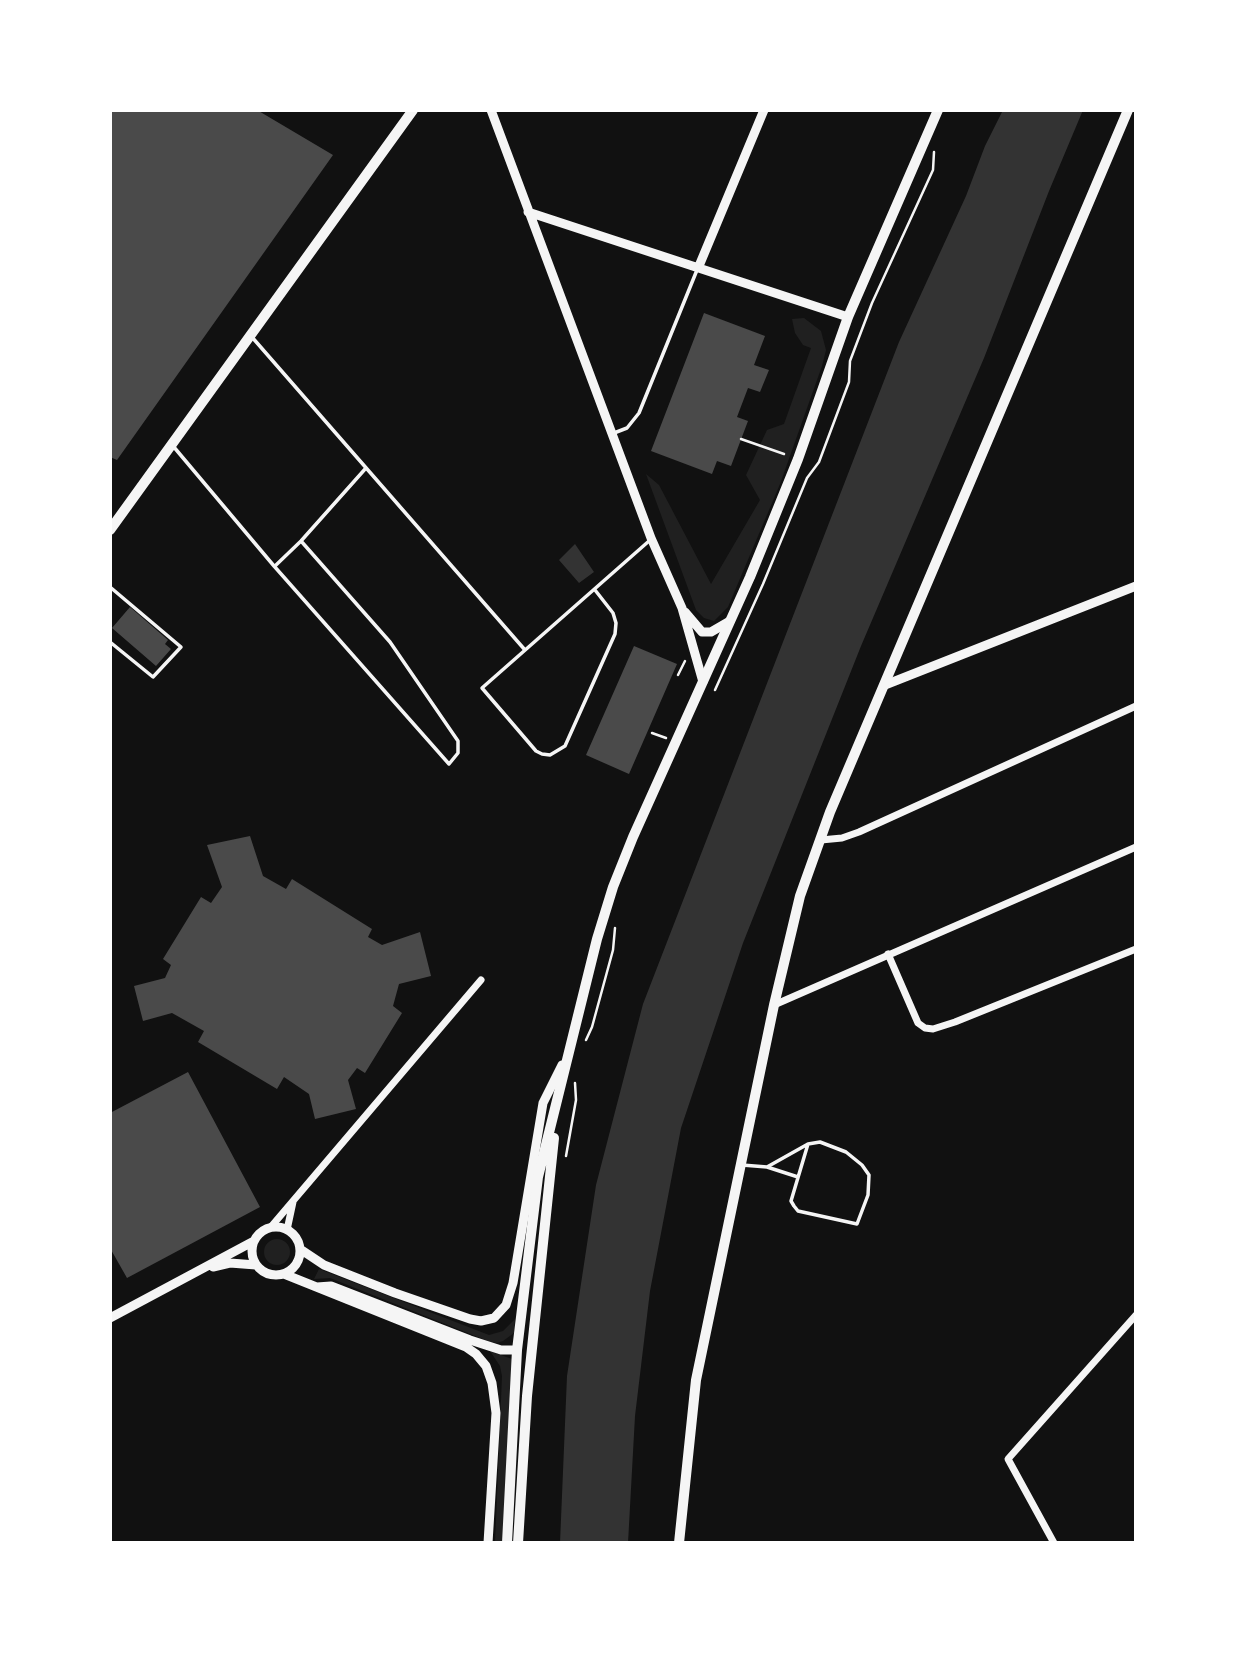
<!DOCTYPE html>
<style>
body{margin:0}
#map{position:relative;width:1246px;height:1653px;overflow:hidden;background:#111;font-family:"Fira Sans",sans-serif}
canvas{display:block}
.frame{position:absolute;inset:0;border:112px solid #fff;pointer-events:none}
</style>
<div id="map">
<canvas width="1246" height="1653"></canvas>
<div class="frame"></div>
</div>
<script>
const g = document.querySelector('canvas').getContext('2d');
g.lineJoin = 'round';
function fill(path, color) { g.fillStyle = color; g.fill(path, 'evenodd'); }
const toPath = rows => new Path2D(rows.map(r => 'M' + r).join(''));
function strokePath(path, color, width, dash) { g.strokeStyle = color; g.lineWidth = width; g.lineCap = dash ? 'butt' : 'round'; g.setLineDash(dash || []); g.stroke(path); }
fill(toPath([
 [804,318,821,331,826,350,822,366,780,484,728,607,714,621,704,618,696,610,646,474,659,485,711,584,760,500,746,475,767,430,784,424,811,348,803,345,795,333,792,319],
 '264 1252a13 13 0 1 1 26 0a13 13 0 1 1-26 0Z',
 [319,1269,489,1335,503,1331,515,1319,514,1333,503,1341,497,1343,488,1341,330,1278,314,1279],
 [490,1351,512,1359,503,1543,495,1543,502,1376,500,1366]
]), '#202020');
fill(toPath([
 [1003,110,1083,110,1049,191,984,358,861,646,743,943,681,1128,650,1291,635,1416,628,1543,560,1543,567,1376,596,1185,643,1004,899,342,966,196,985,146],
 [575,544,594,572,579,583,559,560]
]), '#333');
fill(toPath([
 [110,110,257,110,333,155,117,460,110,457],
 [704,313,765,336,754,365,769,370,760,392,748,388,737,417,748,421,731,466,717,461,712,474,651,451],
 [130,607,168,640,165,644,171,649,156,666,112,628],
 [634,646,677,664,629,774,586,755],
 [250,836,263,876,286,889,292,879,372,929,368,937,382,945,420,932,431,976,399,984,393,1006,402,1013,365,1073,357,1068,348,1080,356,1109,315,1119,309,1094,284,1077,277,1089,198,1042,204,1031,172,1013,143,1021,134,986,165,978,171,965,163,959,201,897,211,903,222,887,207,845],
 [188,1072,260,1207,127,1278,110,1248,110,1113]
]), '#4a4a4a');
strokePath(toPath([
 [741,439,784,454],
 [678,675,685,661],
 [715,690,763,584,807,478,819,462,849,382,850,361,872,303,933,170,934,152],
 [652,733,666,738],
 [586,1040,592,1027,613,950,615,928],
 [566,1156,576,1100,575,1083]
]), '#f5f5f5', 2.5);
strokePath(toPath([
 [251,336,525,650],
 [614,433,627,428,639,413,697,270],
 [173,446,274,566,449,764,458,753,458,741,390,642,301,541],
 [275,566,301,541,366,468],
 [110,587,181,647,153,677,110,642],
 [595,590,613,613,616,623,615,634,565,746,550,755,542,754,536,751,482,688,649,541],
 [742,1165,767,1167,798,1177],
 [767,1167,808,1144,820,1142,846,1152,862,1165,869,1175,868,1195,857,1224,798,1211,794,1206,791,1201,808,1144]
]), '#f5f5f5', 3.5);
strokePath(toPath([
 [821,840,842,838,859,832,1136,706],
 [888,954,918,1023,925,1028,933,1029,955,1022,1136,949],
 [774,1005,1136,847],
 [270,1228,481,980],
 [287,1230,293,1202],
 [1054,1543,1008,1459,1136,1315]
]), '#f5f5f5', 7);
strokePath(toPath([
 [491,110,651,538,682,608,703,682],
 [528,212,848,317],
 [699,266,764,110],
 [685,612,702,632,711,632,730,621],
 [885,685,1136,586],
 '252 1251a24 24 0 1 1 48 0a24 24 0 1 1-48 0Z',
 [300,1249,324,1265,395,1293,470,1319,481,1321,494,1318,506,1305,513,1283,543,1103,562,1065],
 [213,1267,230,1263,256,1265],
 [284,1274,466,1347,476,1354,486,1366,492,1383,496,1413,488,1543],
 [317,1287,331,1286,470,1340,501,1350,517,1350],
 [110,1318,254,1241]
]), '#f5f5f5', 9);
strokePath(toPath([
 [507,1543,517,1350,538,1177,597,939,613,887,633,837,750,577,798,459,848,317,938,110],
 [518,1543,527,1396,554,1138],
 [679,1543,696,1380,774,1005,800,896,830,812,1128,110]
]), '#f5f5f5', 10);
strokePath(toPath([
 [110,530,413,110]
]), '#f5f5f5', 10);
</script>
